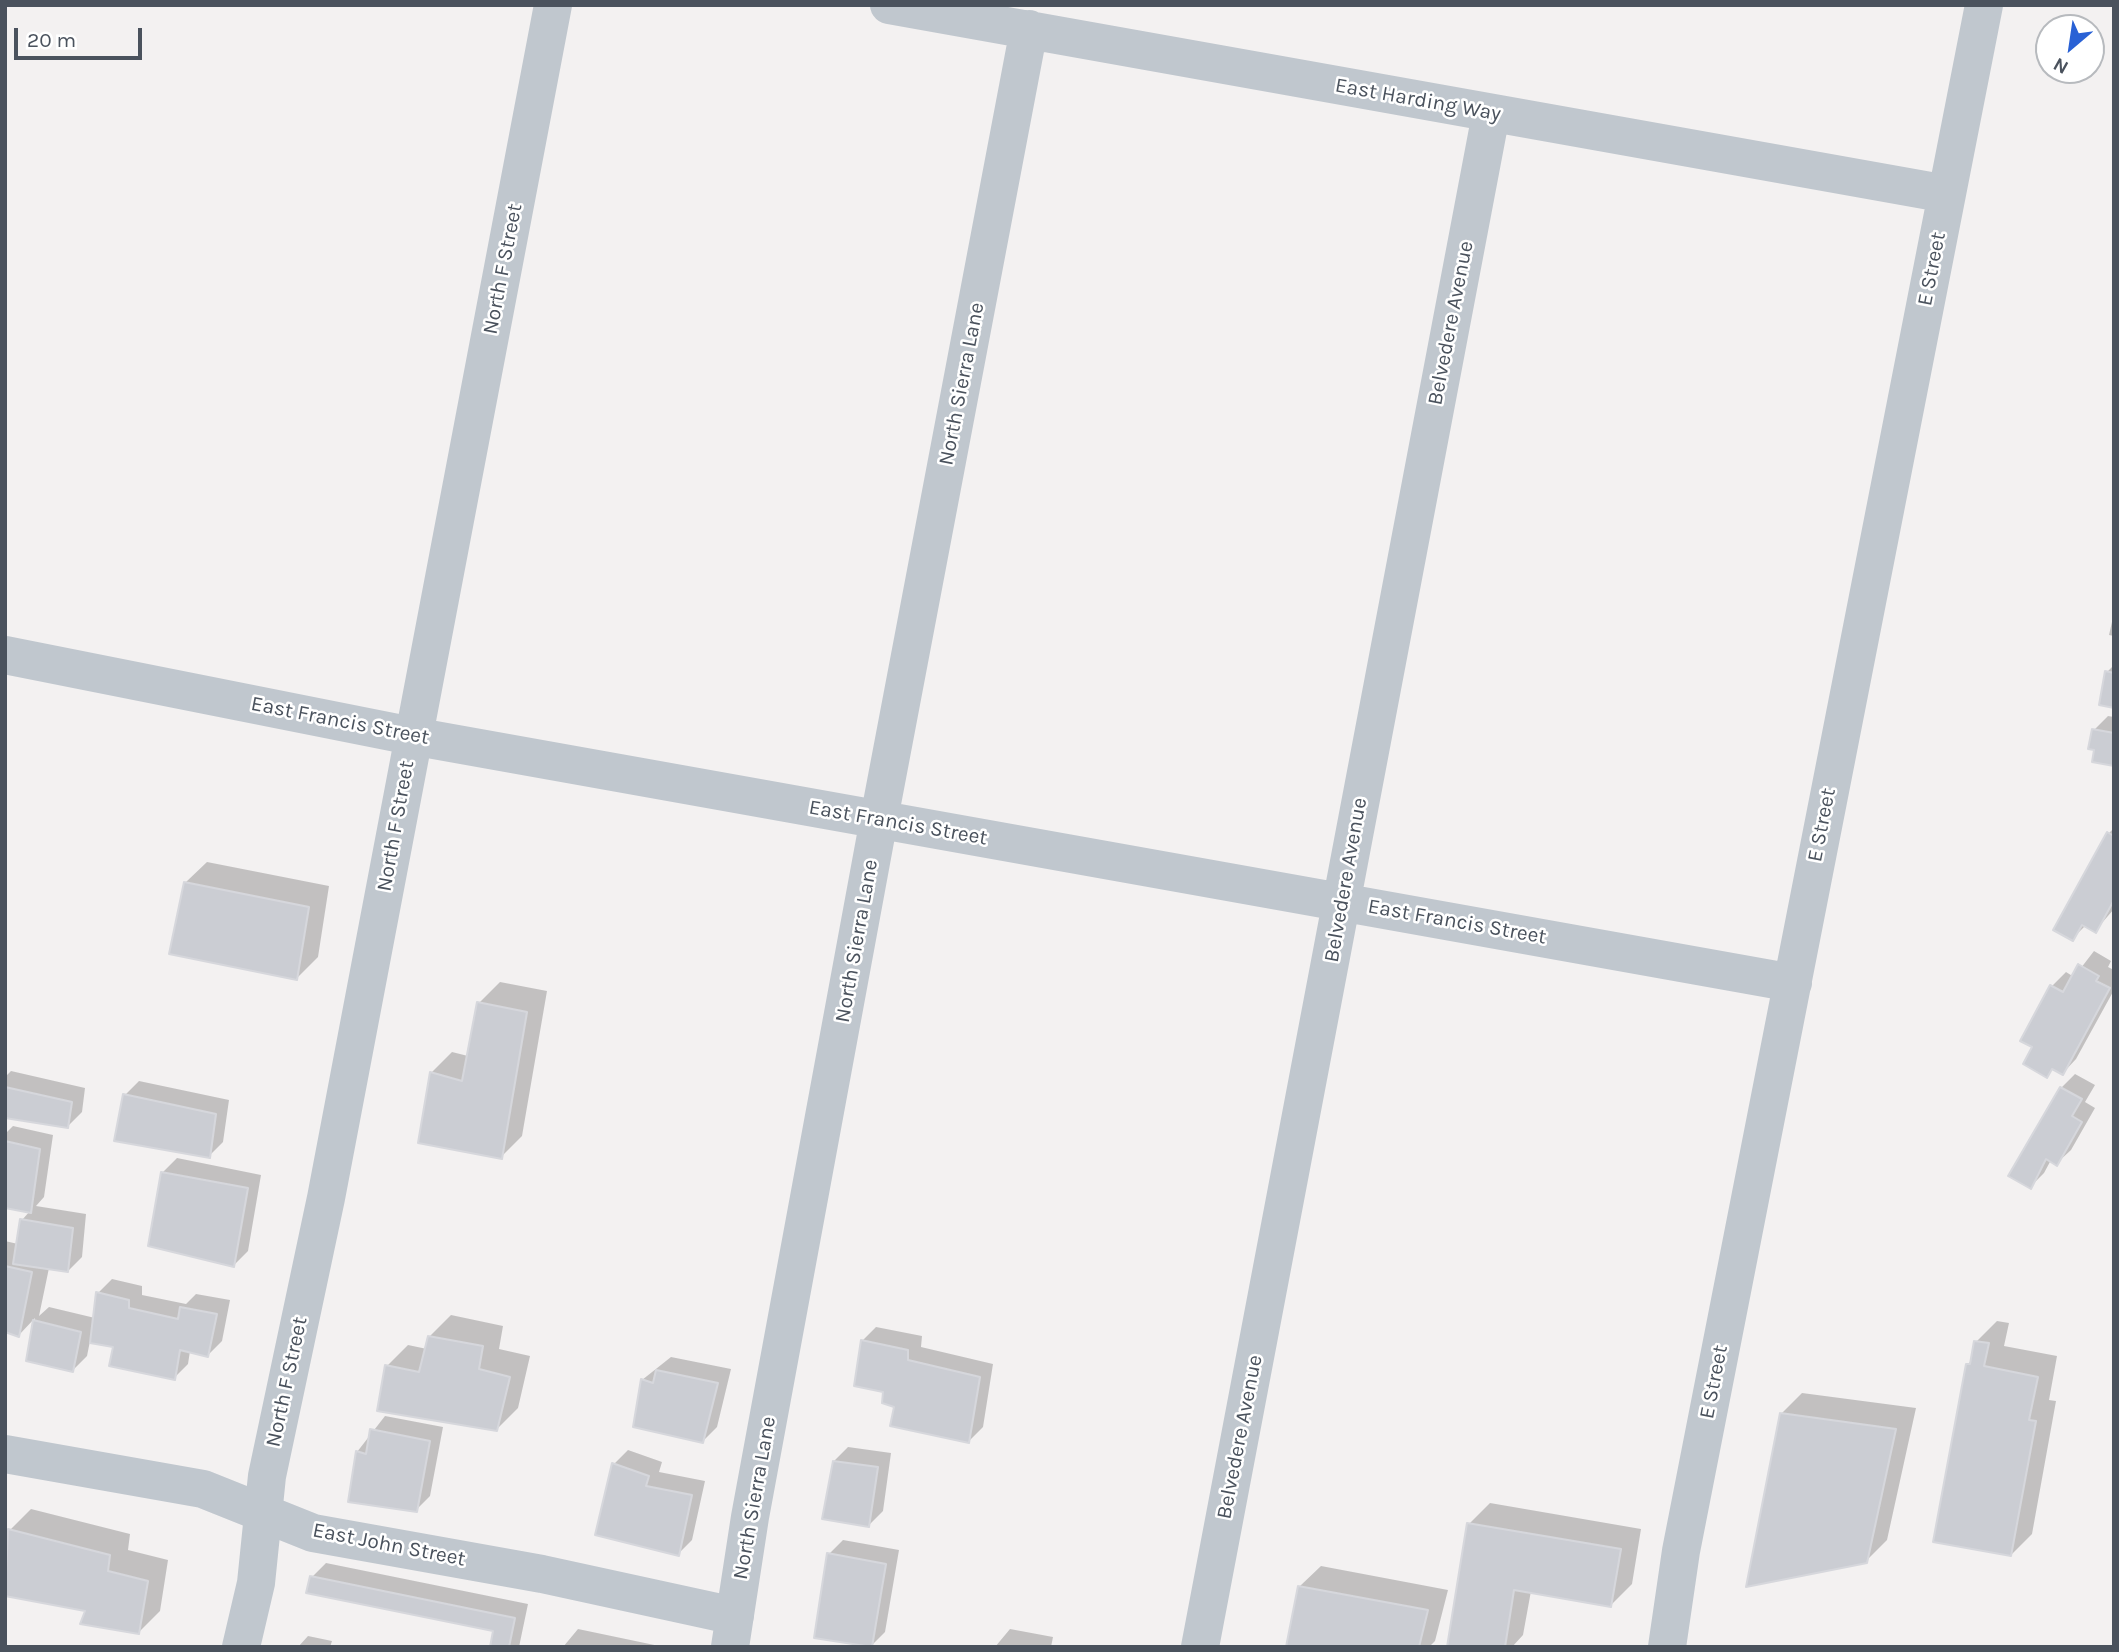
<!DOCTYPE html>
<style>
body{margin:0}
#map{position:relative;width:2119px;height:1652px;overflow:hidden;background:#f3f1f1;font-family:Karla,sans-serif}
canvas{display:block}
.frame{position:absolute;inset:0;border:7px solid #4a525d;pointer-events:none}
.north{position:absolute;left:2035px;top:14px;width:70px;height:70px;box-sizing:border-box;background:#fff;border:2px solid #b7babe;border-radius:50%;rotate:209deg;font-size:19px;font-weight:700;line-height:28px;text-align:center;color:#4a525d}
.north::after{content:'';display:block;margin:auto;width:24px;height:32px;background:#2961d5;clip-path:polygon(50% 0,100% 100%,50% 72%,0 100%)}
.scale{position:absolute;left:14px;top:28px;width:128px;height:32px;box-sizing:border-box;border:4px solid #4a525d;border-top:0;padding-left:9px;font-size:21px;line-height:24px;white-space:nowrap;color:#4a525d;-webkit-text-stroke:5px #fff;paint-order:stroke}
</style>
<div id="map">
<canvas width="2119" height="1652"></canvas>
<div class="frame"></div>
<div class="north">N</div>
<div class="scale">20 m</div>
</div>
<script>
const g = document.querySelector('canvas').getContext('2d');
g.lineJoin = 'round';
function fill(path, color) { g.fillStyle = color; g.fill(path, 'evenodd'); }
const toPath = rows => new Path2D(rows.map(r => 'M' + r).join(''));
function strokePath(path, color, width, dash) { g.strokeStyle = color; g.lineWidth = width; g.lineCap = dash ? 'butt' : 'round'; g.setLineDash(dash || []); g.stroke(path); }
function write(font, color, halo, rows, align = 'center') {
  g.font = font + ' Karla,sans-serif'; g.lineWidth = 5; g.setLineDash([]); g.textBaseline = 'middle'; g.strokeStyle = halo; g.fillStyle = color; for (const [text, x, y, turn = 0] of rows) {
    g.save(); g.translate(x, y); g.rotate((+turn || 0) * Math.PI / 180); g.textAlign = isNaN(turn) ? turn : align; if (halo) g.strokeText(text, 0, 0); g.fillText(text, 0, 0); g.restore();
  }
}
fill(toPath([
 [2114,613,2114,636,2109,635],
 [2114,665,2114,706,2107,672],
 [2108,716,2114,717,2114,764,2094,730],
 [2114,828,2114,909,2095,931,2086,925,2072,939,2108,834],
 [207,862,329,886,318,957,297,978,186,882],
 [2094,951,2111,961,2108,967,2114,970,2114,990,2076,1059,2063,1073,2054,1068,2047,1076,2034,1046,2052,986,2066,972,2074,977],
 [500,982,547,991,522,1136,501,1157,431,1073,452,1052,468,1056,479,1003],
 [11,1071,85,1088,82,1112,68,1126,5,1116,5,1077],
 [2075,1074,2095,1085,2085,1102,2095,1108,2071,1150,2057,1163,2051,1160,2044,1173,2030,1187,2061,1088],
 [139,1081,229,1100,223,1142,209,1156,125,1095],
 [13,1126,53,1135,44,1197,36,1206,86,1214,82,1257,68,1271,49,1268,39,1316,49,1307,95,1318,98,1293,112,1279,142,1286,142,1295,186,1304,196,1294,230,1300,222,1341,208,1355,190,1351,188,1364,174,1378,115,1345,90,1341,87,1356,73,1370,28,1360,35,1318,19,1335,5,1330,5,1241,18,1244,22,1220,30,1211,5,1206,5,1134],
 [177,1158,261,1175,248,1251,234,1265,163,1172],
 [451,1315,503,1326,499,1349,530,1356,518,1408,497,1429,387,1366,408,1345,427,1349,430,1336],
 [1997,1321,2009,1323,2004,1346,2057,1356,2049,1400,2056,1401,2032,1534,2011,1555,1968,1364,1973,1359,1976,1342],
 [876,1327,922,1336,921,1347,993,1364,983,1427,969,1441,896,1406,884,1391,862,1341],
 [671,1357,731,1369,717,1427,703,1441,642,1380],
 [1802,1393,1916,1408,1887,1540,1866,1561,1781,1414],
 [385,1416,443,1427,430,1496,416,1510,357,1452],
 [848,1447,891,1453,883,1511,869,1525,834,1461],
 [628,1450,662,1462,659,1472,705,1481,692,1540,678,1554,597,1534,614,1464],
 [1490,1503,1641,1529,1632,1584,1611,1605,1531,1591,1523,1635,1512,1647,1448,1647,1469,1524],
 [31,1509,130,1534,128,1550,168,1560,160,1611,139,1632,87,1609,5,1594,5,1555,10,1530],
 [843,1540,899,1550,885,1632,871,1646,829,1554],
 [326,1563,528,1604,519,1647,491,1647,495,1630,312,1577],
 [1321,1566,1448,1590,1435,1641,1429,1647,1288,1647,1300,1586],
 [578,1629,664,1647,563,1647],
 [1010,1629,1053,1637,1051,1647,995,1647],
 [308,1636,332,1641,330,1647,298,1647]
]), '#0003');
const building = toPath([
 [2105,671,2114,673,2114,708,2099,705,2105,671],
 [2092,729,2114,733,2114,766,2092,762,2094,750,2088,749,2092,729],
 [2107,832,2114,836,2114,900,2096,933,2082,925,2073,941,2053,930,2107,832],
 [184,882,309,907,297,980,169,954,184,882],
 [2078,964,2099,976,2096,981,2110,988,2063,1075,2052,1069,2047,1078,2023,1064,2032,1047,2020,1041,2050,985,2063,992,2078,964],
 [477,1002,527,1012,502,1159,418,1143,430,1072,462,1081,477,1002],
 [5,1087,72,1102,68,1128,5,1118,5,1087],
 [2060,1087,2082,1099,2072,1116,2082,1122,2057,1166,2046,1159,2031,1189,2008,1176,2060,1087],
 [123,1094,216,1114,210,1158,114,1141,123,1094],
 [5,1141,40,1149,31,1213,5,1208,5,1141],
 [161,1172,248,1188,234,1267,148,1246,161,1172],
 [20,1219,73,1228,68,1272,13,1264,20,1219],
 [5,1266,32,1272,19,1337,5,1332,5,1266],
 [96,1292,129,1300,129,1308,178,1319,180,1307,217,1314,208,1357,180,1350,175,1380,109,1366,113,1347,90,1343,96,1292],
 [33,1320,81,1332,73,1372,26,1361,33,1320],
 [428,1336,483,1346,479,1369,510,1377,497,1431,377,1411,385,1365,419,1372,428,1336],
 [861,1340,908,1350,908,1360,980,1377,969,1443,890,1426,894,1407,882,1403,883,1392,854,1386,861,1340],
 [1974,1341,1989,1343,1984,1366,2038,1377,2029,1420,2036,1421,2011,1556,1933,1542,1966,1364,1970,1364,1974,1341],
 [656,1370,718,1383,703,1443,633,1427,641,1379,653,1383,656,1370],
 [1780,1413,1896,1429,1867,1563,1746,1587,1780,1413],
 [370,1429,430,1441,417,1512,348,1502,356,1451,366,1454,370,1429],
 [833,1461,878,1467,869,1527,822,1519,833,1461],
 [612,1463,649,1476,646,1486,692,1495,679,1556,595,1535,612,1463],
 [1467,1523,1621,1549,1611,1607,1514,1590,1505,1647,1447,1647,1467,1523],
 [8,1529,110,1555,108,1571,148,1581,139,1634,80,1624,85,1611,5,1596,8,1529],
 [827,1553,886,1564,872,1647,814,1638,827,1553],
 [310,1576,515,1618,509,1647,490,1647,493,1631,306,1593,310,1576],
 [1298,1586,1428,1610,1419,1647,1286,1647,1298,1586]
]);
fill(building, '#cbcdd3');
strokePath(building, '#d6d7dc', 2);
strokePath(toPath([
 [889,5,1947,194],
 [5,655,412,736,1793,983],
 [5,1454,203,1489,313,1533,542,1574,735,1616],
 [241,1647,256,1583,267,1476,326,1198,553,5],
 [730,1647,750,1517,879,819,1029,29],
 [1200,1647,1491,114],
 [1667,1647,1681,1551,1984,5]
]), '#c0c7ce', 38);
write('21px', '#4a525d', '#fff', [
 ["East Harding Way",1418,100,10],
 ["North F Street",503,269,-79],
 ["E Street",1932,269,-79],
 ["Belvedere Avenue",1451,323,-79],
 ["North Sierra Lane",962,384,-79],
 ["East Francis Street",340,721,11],
 ["East Francis Street",898,823,10],
 ["E Street",1822,825,-79],
 ["North F Street",396,826,-80],
 ["Belvedere Avenue",1346,880,-80],
 ["East Francis Street",1457,922,10],
 ["North Sierra Lane",857,941,-80],
 ["North F Street",287,1382,-78],
 ["E Street",1714,1382,-79],
 ["Belvedere Avenue",1240,1437,-79],
 ["North Sierra Lane",755,1498,-80],
 ["East John Street",389,1545,11]
]);
</script>
